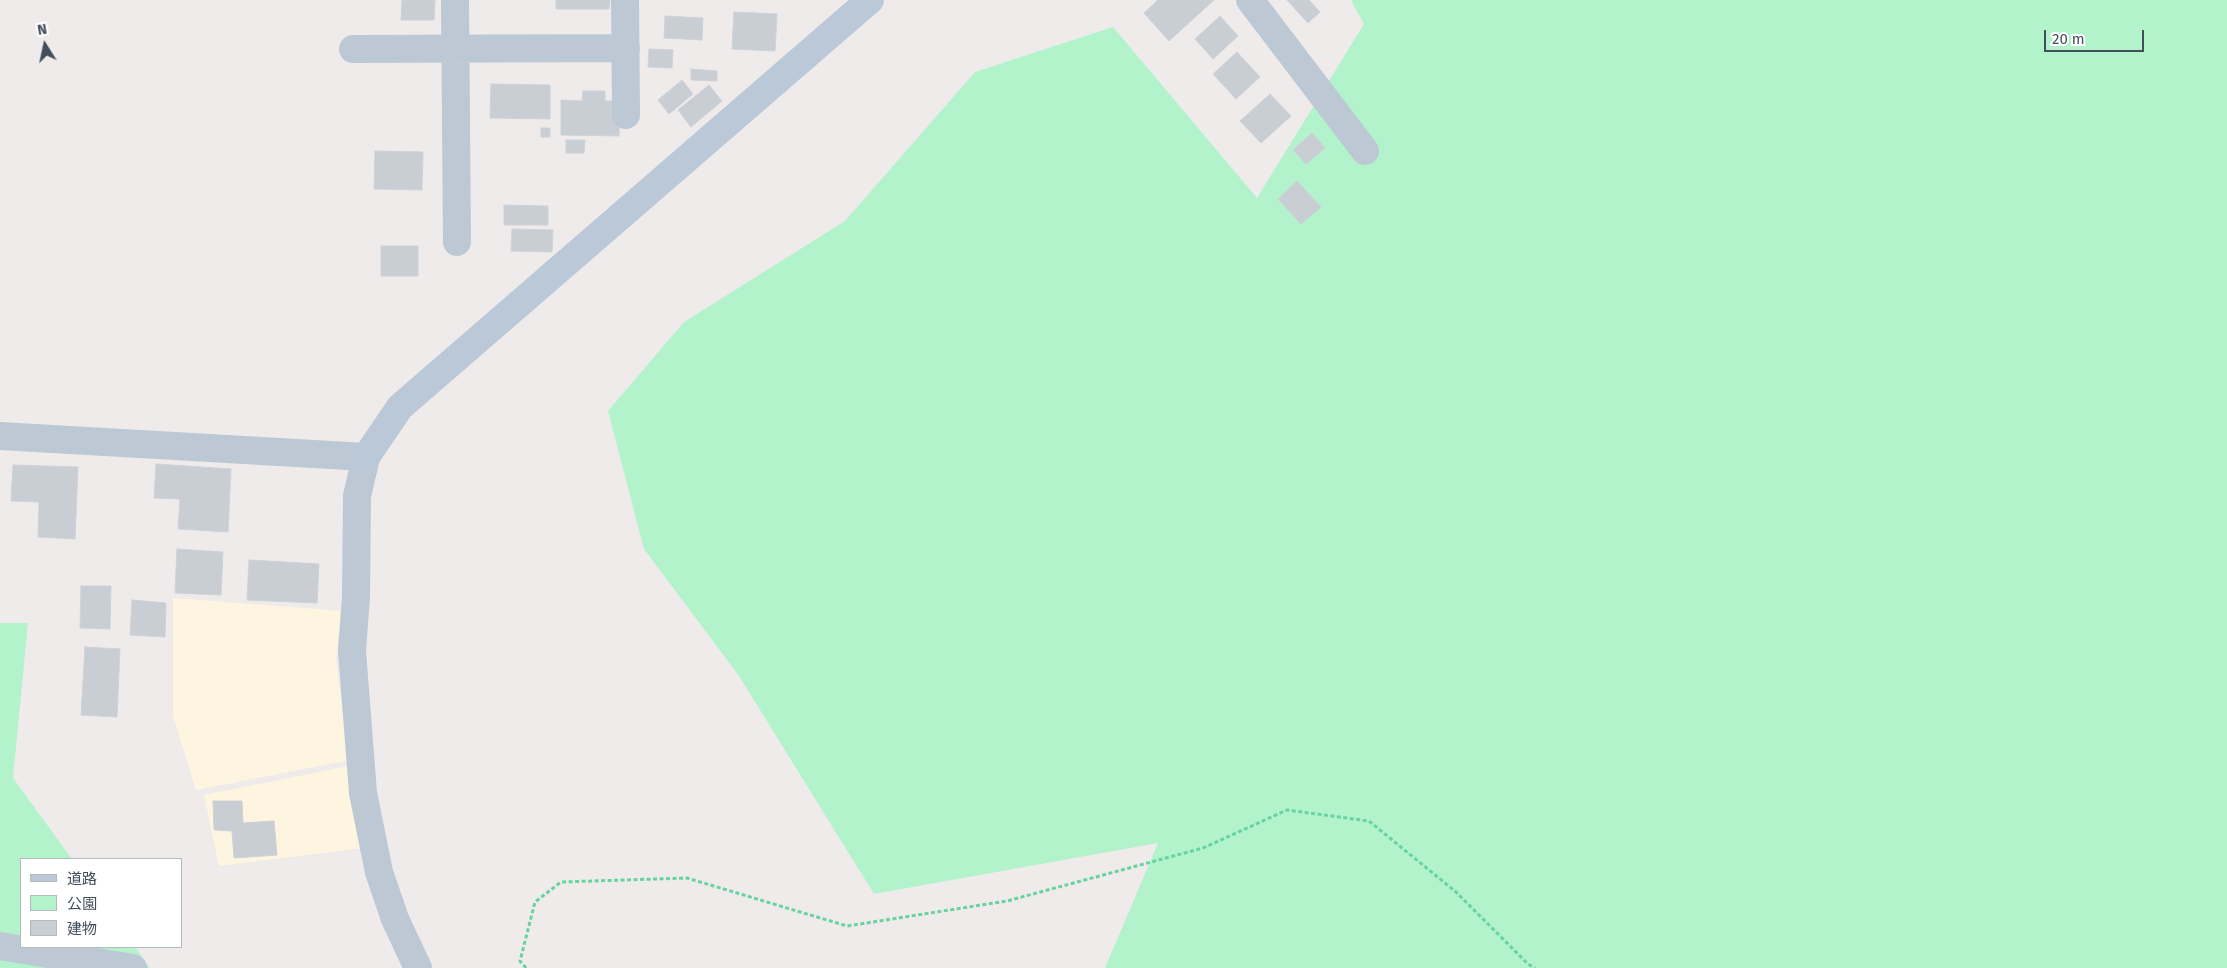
<!DOCTYPE html>
<meta charset="utf-8">
<style>
body{margin:0}
#map{position:relative;width:2227px;height:968px;overflow:hidden;background:#efebeb;font-family:"Fira Sans","Noto Sans JP",sans-serif}
canvas{display:block}
.legend{position:absolute;left:20px;top:858px;width:162px;height:90px;box-sizing:border-box;background:#fff;border:1px solid #b3b9bd;margin:0;padding:6px 9px;list-style:none;font-size:15px;color:#424f5b}
.legend li{display:flex;align-items:center;gap:10px;height:25px}
.legend b{width:25px;border:1px solid #b3b9bd}
.north{position:absolute;left:20px;top:20px;width:50px;height:50px;-webkit-text-stroke:4px #fff;paint-order:stroke;rotate:350deg;font-size:14px;font-weight:700;line-height:20px;text-align:center;color:#424f5b}
.north::after{content:'';display:block;margin:auto;width:18px;height:22px;background:#424f5b;clip-path:polygon(50% 0,100% 100%,50% 72%,0 100%)}
.scale{position:absolute;left:2044px;top:30px;width:100px;height:22px;box-sizing:border-box;border:2px solid #424f5b;border-top:0;padding-left:6px;font-size:15px;line-height:18px;white-space:nowrap;color:#424f5b;-webkit-text-stroke:4px #fff;paint-order:stroke}
</style>
<div id="map">
<canvas width="2227" height="968"></canvas>
<ul class="legend">
<li><b style="height:6px;background:#bbc8d7"></b>道路</li>
<li><b style="height:14px;background:#b2f3cc"></b>公園</li>
<li><b style="height:14px;background:#c9cdd4"></b>建物</li>
</ul>
<div class="north">N</div>
<div class="scale">20 m</div>
</div>
<script>
const g = document.querySelector('canvas').getContext('2d');
g.lineJoin = 'round';
function fill(path, color) { g.fillStyle = color; g.fill(path, 'evenodd'); }
const toPath = rows => new Path2D(rows.map(r => 'M' + r).join(''));
function strokePath(path, color, width, dash) { g.strokeStyle = color; g.lineWidth = width; g.lineCap = dash ? 'butt' : 'round'; g.setLineDash(dash || []); g.stroke(path); }
fill(toPath([
 [173,598,341,611,336,660,349,760,196,790,173,716],
 [354,765,363,848,219,866,204,795]
]), '#fef5e0');
fill(toPath([
 [1351,0,2227,0,2227,968,1105,968,1158,843,874,894,739,676,644,549,608,411,684,322,845,221,975,72,1113,27,1257,198,1364,24],
 [0,623,28,623,13,778,72,859,21,859,21,947,135,947,150,968,0,968]
]), '#b2f3cc');
const building = toPath([
 [402,0,435,0,434,20,401,20,402,0],
 [556,0,610,0,609,9,556,9,556,0],
 [1158,0,1214,0,1169,41,1144,13,1158,0],
 [1287,0,1309,0,1320,12,1308,23,1287,0],
 [734,12,777,14,775,51,732,49,734,12],
 [665,16,703,18,702,40,664,38,665,16],
 [1220,16,1238,36,1213,59,1195,39,1220,16],
 [649,49,673,50,672,68,648,67,649,49],
 [1237,52,1260,77,1236,99,1213,74,1237,52],
 [691,69,717,71,717,81,691,80,691,69],
 [682,80,693,94,669,114,658,100,682,80],
 [491,84,550,85,550,119,490,118,491,84],
 [709,85,722,101,691,127,678,110,709,85],
 [583,91,605,91,605,101,620,101,619,136,561,135,561,100,582,101,583,91],
 [1270,94,1291,116,1261,143,1240,121,1270,94],
 [541,128,550,128,550,137,541,137,541,128],
 [1312,133,1325,148,1306,164,1293,150,1312,133],
 [566,140,585,140,584,153,566,153,566,140],
 [375,151,423,152,422,190,374,189,375,151],
 [1297,181,1321,207,1301,224,1278,199,1297,181],
 [504,205,548,206,548,225,504,225,504,205],
 [512,229,553,230,552,252,511,251,512,229],
 [381,246,418,246,418,276,381,276,381,246],
 [156,464,231,469,228,532,178,529,180,499,154,498,156,464],
 [13,465,78,467,75,539,38,537,39,502,11,501,13,465],
 [177,549,223,552,221,595,175,593,177,549],
 [249,560,319,564,317,603,247,600,249,560],
 [81,586,111,586,110,629,80,628,81,586],
 [132,600,166,603,165,637,130,635,132,600],
 [85,647,120,649,117,717,81,715,85,647],
 [213,801,242,801,243,823,274,821,277,855,234,858,232,831,214,830,213,801]
]);
fill(building, '#c9cdd4');
strokePath(building, '#ced1d8', 1);
strokePath(toPath([
 [526,968,520,961,535,902,561,882,687,878,847,926,1007,901,1203,848,1287,810,1369,821,1456,892,1528,964,1535,968]
]), '#67d49f', 3, [4, 2.5]);
strokePath(toPath([
 [455,0,457,242],
 [625,0,626,115],
 [1250,0,1365,151],
 [353,49,626,48],
 [0,436,366,457,357,496,356,597,352,651,363,793,379,872,395,919,418,968],
 [0,946,133,968]
]), '#bcc8d3', 28);
strokePath(toPath([
 [366,457,400,407,870,0]
]), '#bbc8d7', 28);
</script>
